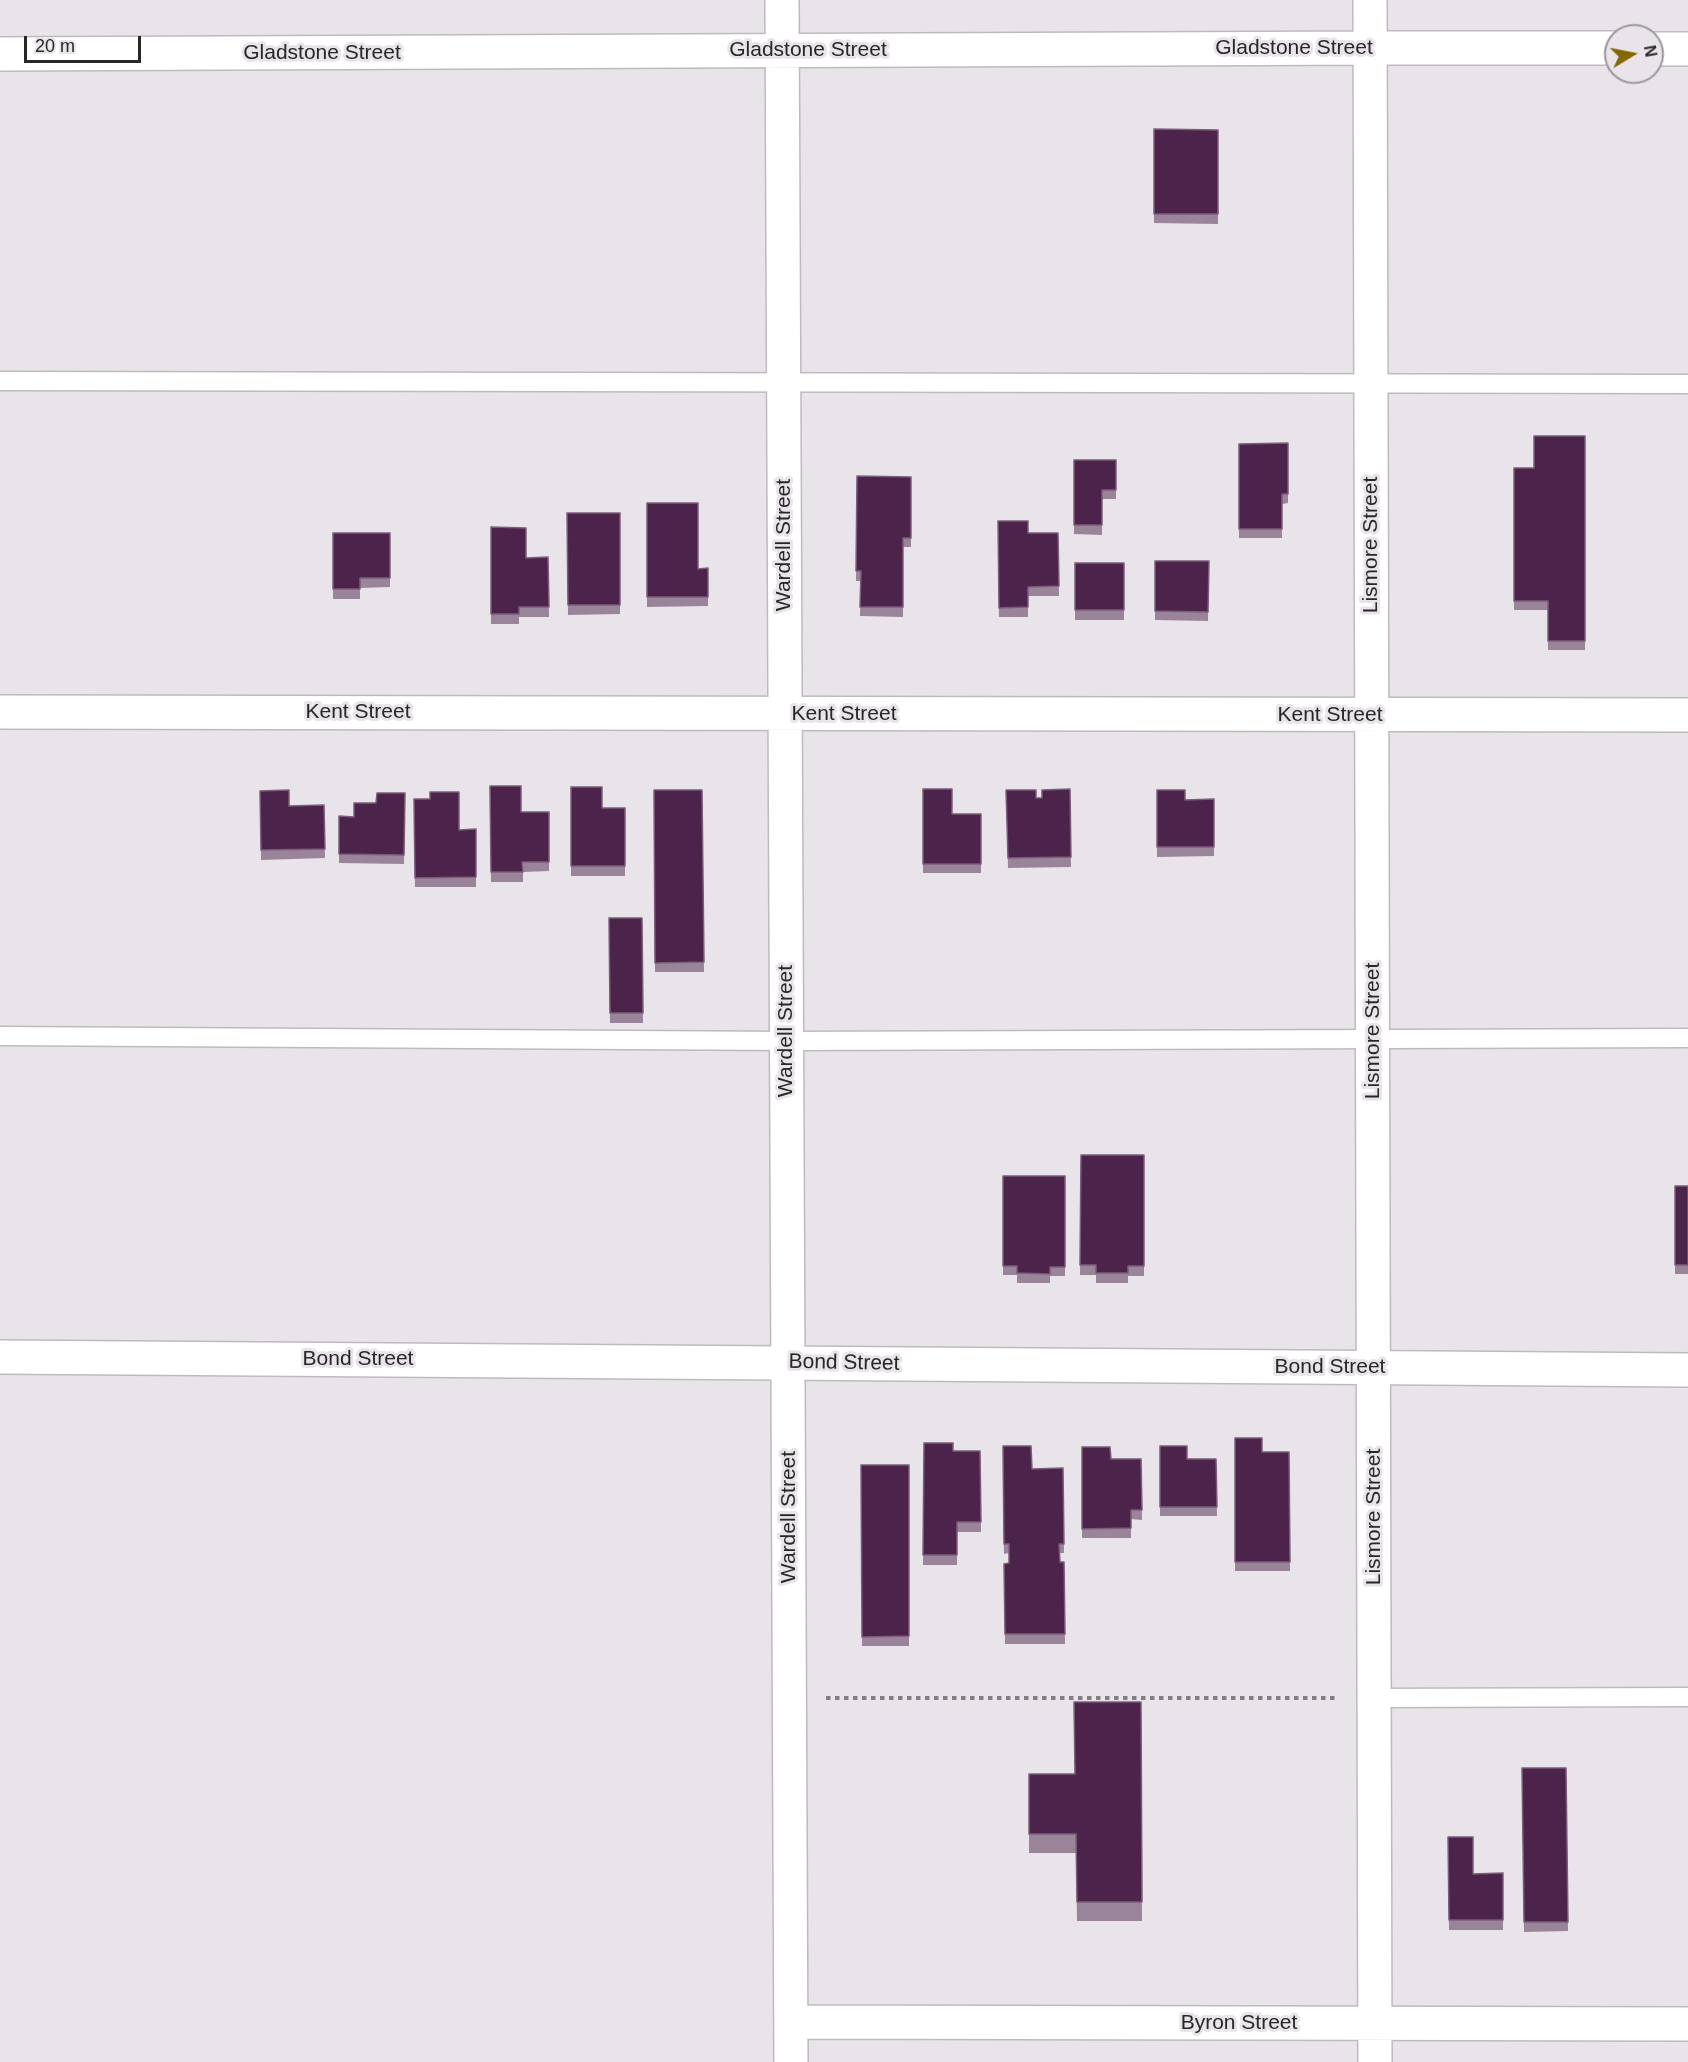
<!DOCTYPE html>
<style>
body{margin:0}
#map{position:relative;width:1688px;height:2062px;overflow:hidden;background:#e8e4e9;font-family:Helvetica,sans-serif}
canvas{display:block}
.north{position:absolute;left:1604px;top:24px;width:60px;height:60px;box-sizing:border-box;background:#e8e4e9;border:2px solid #9b989c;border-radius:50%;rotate:80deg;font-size:16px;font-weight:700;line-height:24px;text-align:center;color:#282728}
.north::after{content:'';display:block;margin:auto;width:21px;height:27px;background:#836801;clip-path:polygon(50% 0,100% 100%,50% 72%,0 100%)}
.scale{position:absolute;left:24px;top:36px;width:117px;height:27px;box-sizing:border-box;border:3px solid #282728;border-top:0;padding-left:8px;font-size:18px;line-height:21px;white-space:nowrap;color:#282728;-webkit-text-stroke:4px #e8e4e9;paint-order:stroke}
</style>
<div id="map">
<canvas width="1688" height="2062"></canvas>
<div class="north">N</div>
<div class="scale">20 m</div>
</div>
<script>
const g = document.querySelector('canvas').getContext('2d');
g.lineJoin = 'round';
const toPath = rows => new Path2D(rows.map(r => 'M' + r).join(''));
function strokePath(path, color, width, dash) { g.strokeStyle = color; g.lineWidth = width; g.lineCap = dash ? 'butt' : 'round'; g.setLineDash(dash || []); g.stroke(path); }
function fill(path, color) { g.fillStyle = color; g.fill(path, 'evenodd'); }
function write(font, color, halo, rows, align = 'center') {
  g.font = font + ' Helvetica,sans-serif'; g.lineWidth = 6; g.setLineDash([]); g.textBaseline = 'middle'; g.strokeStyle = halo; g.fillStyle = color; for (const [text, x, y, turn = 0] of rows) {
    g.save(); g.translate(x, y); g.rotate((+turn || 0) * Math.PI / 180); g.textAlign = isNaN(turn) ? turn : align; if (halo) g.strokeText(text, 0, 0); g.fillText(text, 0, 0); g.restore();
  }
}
const service = toPath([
 [0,381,1688,384],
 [0,1036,786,1041,1688,1038],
 [1374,1698,1688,1697]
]);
const minor = toPath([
 [782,0,791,2062],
 [1370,0,1375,2062],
 [1652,49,1688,49],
 [0,54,1370,48,1616,48],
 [0,712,1688,715],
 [0,1357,1688,1370],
 [791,2022,1688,2024]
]);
strokePath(service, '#bebabe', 21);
strokePath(minor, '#bebabe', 36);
strokePath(toPath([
 [826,1698,1337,1698]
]), '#827f82', 4, [4.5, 4.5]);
strokePath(service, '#fff', 18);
strokePath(minor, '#fff', 33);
fill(toPath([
 [1154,129,1218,130,1218,224,1154,223],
 [1585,436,1585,650,1548,650,1548,610,1514,610,1514,468,1534,468],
 [1288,443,1288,503,1282,504,1282,538,1239,538,1239,444],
 [1074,460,1116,460,1116,499,1102,499,1102,535,1074,534],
 [857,476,911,477,911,547,903,547,903,617,860,616,861,581,856,581],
 [647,503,698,569,708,568,708,606,647,607],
 [567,513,620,513,620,614,568,615],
 [998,521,1028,533,1058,533,1059,596,1028,596,1028,617,999,617],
 [491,527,526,558,548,557,549,617,519,617,519,624,491,624],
 [333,533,390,533,390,587,360,588,360,599,333,599],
 [1155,561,1209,561,1208,621,1155,620],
 [1075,563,1124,563,1124,620,1075,620],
 [490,786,521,812,549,812,549,871,523,872,523,882,491,882],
 [571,787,602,808,625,808,625,876,571,876],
 [923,789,952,814,981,814,981,873,923,873],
 [1070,789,1071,867,1008,868,1006,790,1036,798,1042,798],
 [654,790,702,790,704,972,655,972],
 [1157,790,1185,800,1214,799,1214,856,1157,857],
 [260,791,289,806,324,805,325,858,261,860],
 [430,792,459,830,476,829,476,887,415,887,414,799,430,799],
 [405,793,404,864,339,863,339,816,354,817,376,803],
 [609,918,642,918,643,1023,610,1023],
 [1081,1155,1144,1155,1144,1276,1128,1276,1128,1283,1096,1283,1096,1275,1080,1275],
 [1003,1176,1065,1176,1065,1276,1050,1276,1050,1283,1017,1283,1017,1275,1003,1275],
 [1675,1186,1688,1186,1688,1274,1675,1274],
 [1235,1438,1262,1452,1289,1452,1290,1571,1235,1571],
 [924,1443,953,1451,980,1451,981,1532,957,1532,957,1565,923,1565],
 [1003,1446,1032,1469,1063,1468,1064,1553,1059,1553,1060,1562,1064,1562,1065,1644,1005,1644,1004,1564,1009,1563,1009,1553,1004,1554],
 [1160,1446,1187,1459,1216,1459,1217,1516,1160,1516],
 [1082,1447,1111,1459,1141,1459,1142,1520,1131,1519,1131,1538,1082,1538],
 [861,1465,909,1465,909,1646,862,1646],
 [1141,1702,1142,1921,1077,1921,1076,1853,1029,1853,1029,1774,1074,1774],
 [1522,1768,1566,1768,1568,1931,1524,1932],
 [1448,1837,1473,1874,1503,1873,1503,1930,1449,1930]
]), '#9a849a');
const building = toPath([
 [1154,129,1218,130,1218,214,1154,214,1154,129],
 [1534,436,1585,436,1585,641,1548,641,1548,601,1514,601,1514,468,1534,468,1534,436],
 [1288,443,1288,494,1282,494,1282,529,1239,529,1239,444,1288,443],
 [1074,460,1116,460,1116,490,1102,490,1102,525,1074,525,1074,460],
 [857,476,911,477,911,538,903,538,903,607,860,607,861,571,856,571,857,476],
 [647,503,698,503,698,569,708,568,708,597,647,597,647,503],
 [567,513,620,513,620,605,568,605,567,513],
 [998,521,1028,521,1028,533,1058,533,1059,586,1028,587,1028,607,999,608,998,521],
 [491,527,526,528,526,558,548,557,549,607,519,607,519,614,491,614,491,527],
 [333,533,390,533,390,578,360,578,360,589,333,589,333,533],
 [1155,561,1209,561,1208,612,1155,611,1155,561],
 [1075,563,1124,563,1124,610,1075,610,1075,563],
 [490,786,521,786,521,812,549,812,549,862,522,862,523,872,491,872,490,786],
 [571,787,602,787,602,808,625,808,625,866,571,866,571,787],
 [923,789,952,789,952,814,981,814,981,864,923,864,923,789],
 [1070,789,1071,857,1008,858,1006,790,1036,790,1036,798,1042,798,1042,790,1070,789],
 [289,790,289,806,324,805,325,849,261,850,260,791,289,790],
 [654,790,702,790,704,962,655,963,654,790],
 [1157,790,1185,790,1185,800,1214,799,1214,847,1157,847,1157,790],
 [430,792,459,792,459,830,476,829,476,877,415,878,414,799,430,799,430,792],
 [377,793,405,793,404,855,339,854,339,816,354,817,354,803,376,803,377,793],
 [609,918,642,918,643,1013,610,1013,609,918],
 [1081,1155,1144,1155,1144,1266,1128,1266,1128,1273,1096,1273,1096,1265,1080,1265,1081,1155],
 [1003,1176,1065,1176,1065,1267,1050,1267,1050,1274,1017,1273,1017,1266,1003,1266,1003,1176],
 [1675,1186,1688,1186,1688,1265,1675,1265,1675,1186],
 [1235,1438,1262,1438,1262,1452,1289,1452,1290,1562,1235,1562,1235,1438],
 [924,1443,953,1443,953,1451,980,1451,981,1522,957,1522,957,1555,923,1555,924,1443],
 [1003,1446,1031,1446,1032,1469,1063,1468,1064,1544,1059,1544,1060,1562,1064,1562,1065,1634,1005,1634,1004,1564,1009,1563,1009,1544,1004,1544,1003,1446],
 [1160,1446,1187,1446,1187,1459,1216,1459,1217,1507,1160,1507,1160,1446],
 [1082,1447,1110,1447,1111,1459,1141,1459,1142,1510,1131,1510,1131,1528,1082,1529,1082,1447],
 [861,1465,909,1465,909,1636,862,1637,861,1465],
 [1074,1702,1141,1702,1142,1902,1077,1902,1076,1834,1029,1834,1029,1774,1075,1774,1074,1702],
 [1522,1768,1566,1768,1568,1922,1524,1922,1522,1768],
 [1448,1837,1473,1837,1473,1874,1503,1873,1503,1920,1449,1920,1448,1837]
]);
fill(building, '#4c234b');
strokePath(building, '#7b5d7a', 1.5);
write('21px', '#282728', '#e8e4e9', [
 ["Gladstone Street",1294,48],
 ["Gladstone Street",808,50],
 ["Gladstone Street",322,53],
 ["Wardell Street",784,545,-90],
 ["Lismore Street",1371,545,-90],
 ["Kent Street",358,712],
 ["Kent Street",844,714],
 ["Kent Street",1330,715],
 ["Wardell Street",786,1031,-90],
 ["Lismore Street",1373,1031,-90],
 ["Bond Street",358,1359],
 ["Bond Street",844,1363,1],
 ["Bond Street",1330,1367],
 ["Wardell Street",789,1517,-90],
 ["Lismore Street",1374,1517,-90],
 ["Byron Street",1239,2023]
]);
</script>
